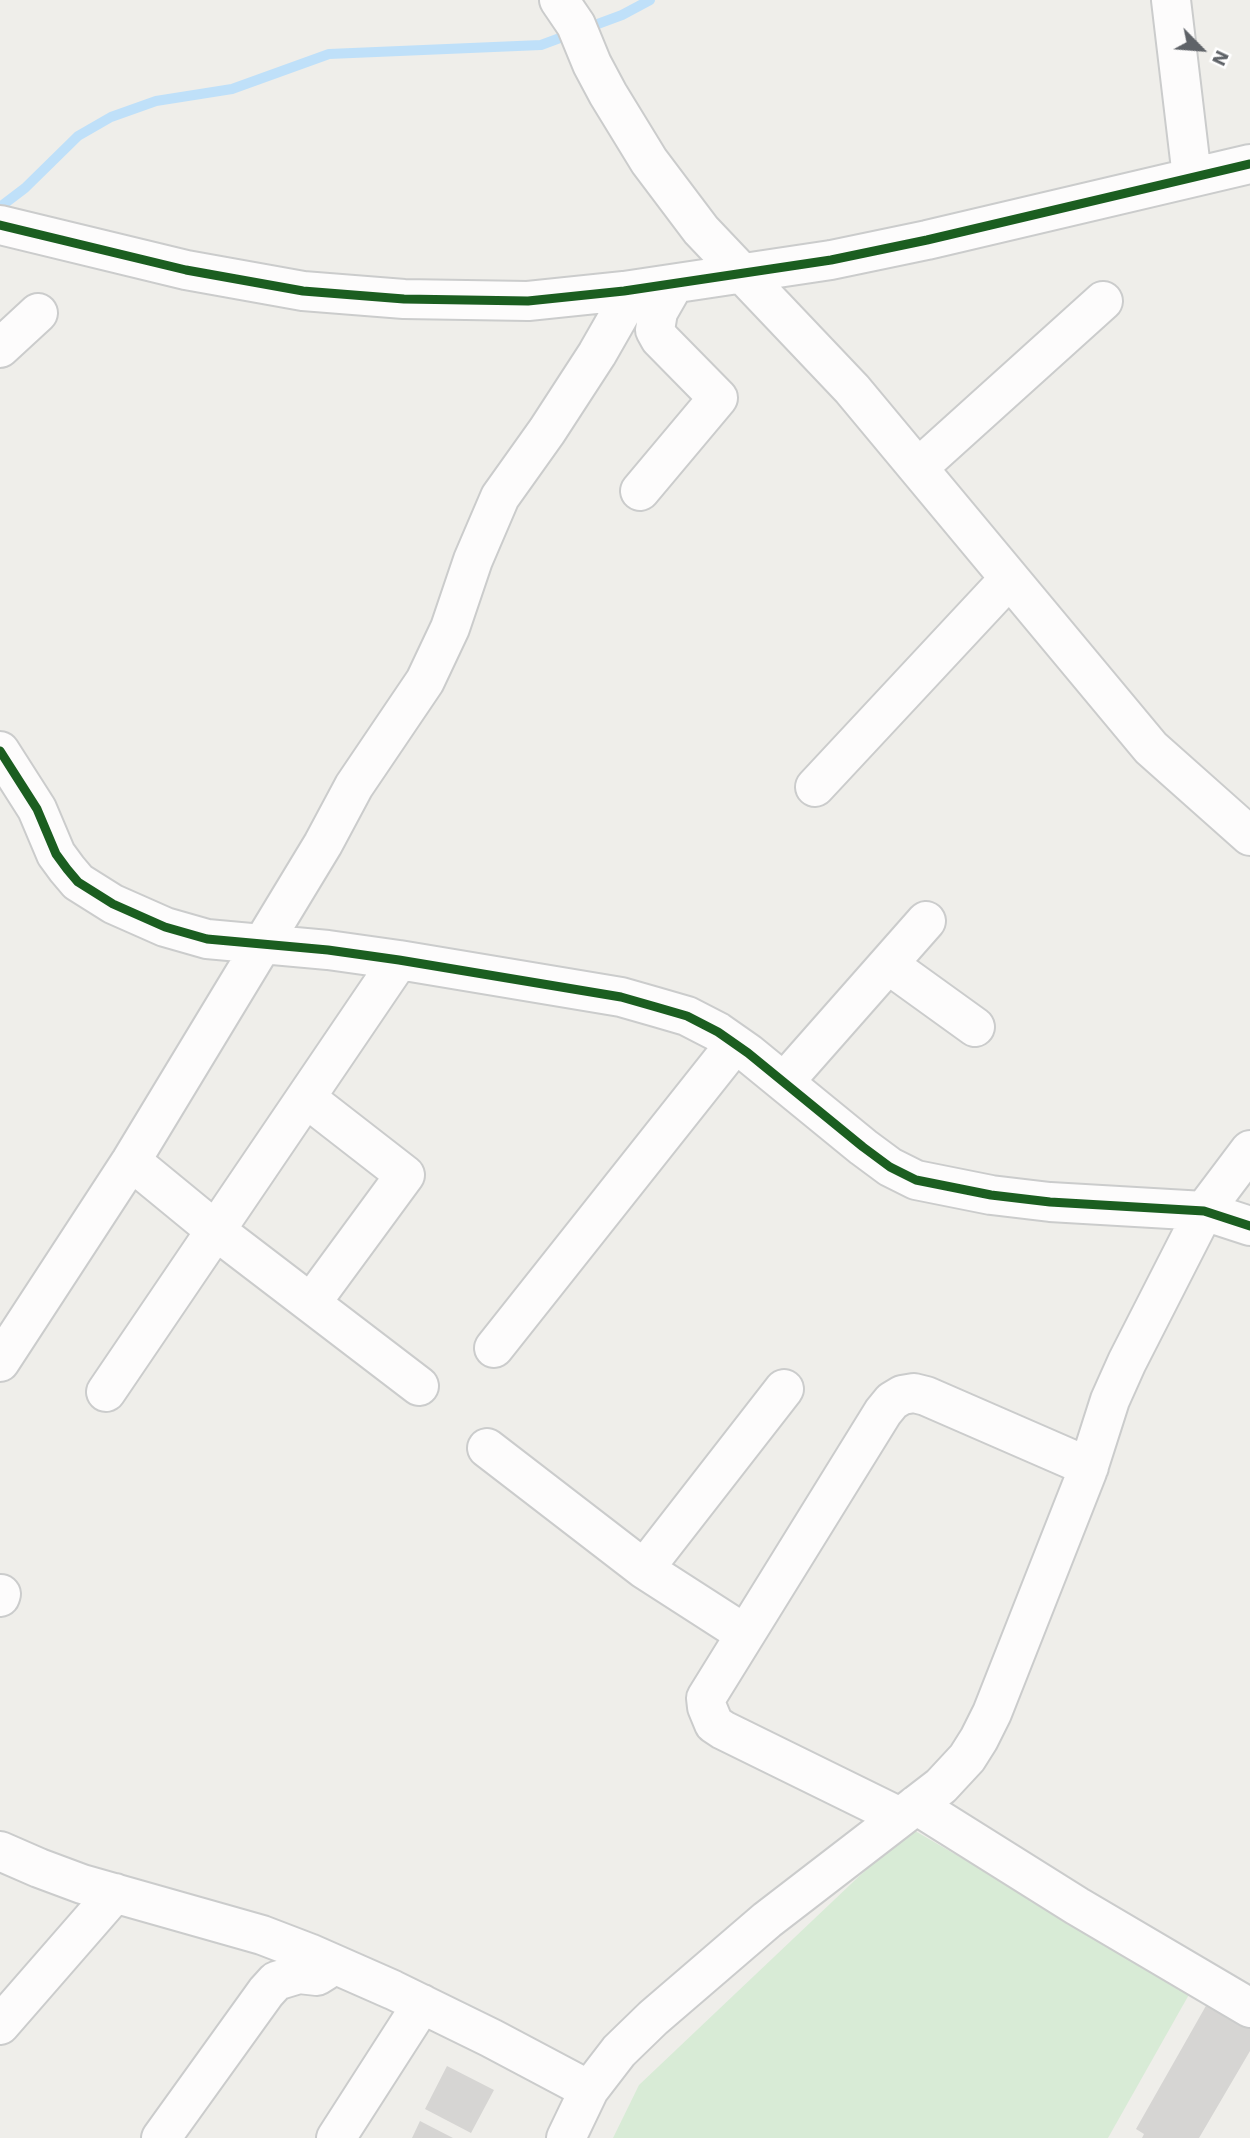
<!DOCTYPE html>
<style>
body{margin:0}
#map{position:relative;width:1250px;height:2138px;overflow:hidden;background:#efeeea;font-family:"Work Sans",sans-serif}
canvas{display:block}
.north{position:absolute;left:1166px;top:14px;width:70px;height:70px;-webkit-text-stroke:5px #fff;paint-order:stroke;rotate:115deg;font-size:19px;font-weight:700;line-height:28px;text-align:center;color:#5f6368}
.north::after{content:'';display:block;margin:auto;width:24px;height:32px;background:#5f6368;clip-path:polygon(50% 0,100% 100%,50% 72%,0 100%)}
</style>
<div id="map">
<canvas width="1250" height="2138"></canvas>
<div class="north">N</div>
</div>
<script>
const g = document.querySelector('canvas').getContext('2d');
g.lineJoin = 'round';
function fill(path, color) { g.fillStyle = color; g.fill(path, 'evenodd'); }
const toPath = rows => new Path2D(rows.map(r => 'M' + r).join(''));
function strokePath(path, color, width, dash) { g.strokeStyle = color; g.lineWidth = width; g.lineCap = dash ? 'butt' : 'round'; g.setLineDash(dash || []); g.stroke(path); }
fill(toPath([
 [910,1828,1191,1991,1108,2138,613,2138,639,2085]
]), '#d8ebd6');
strokePath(toPath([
 [0,207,25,188,78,136,111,117,156,101,232,89,329,54,541,45,622,15,650,0]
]), '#bfe0f9', 10);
fill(toPath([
 [1207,2004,1250,2029,1250,2051,1199,2138,1142,2138,1144,2134,1136,2129],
 [447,2066,494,2090,471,2133,425,2109],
 [420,2121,453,2138,412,2138]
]), '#d6d5d3');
const minor = toPath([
 [559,0,576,25,592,64,608,94,649,161,701,230,852,389,1151,748,1250,836],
 [1171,0,1192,177],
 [0,225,186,270,303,291,404,299,528,301,624,291,831,260,927,240,1250,164],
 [0,348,38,313],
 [919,467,1103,301],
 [640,491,718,398,660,339,655,330,658,312,674,284],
 [0,751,37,809,56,854,67,869,78,882,113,904,165,927,207,939,328,950,399,960,621,997,656,1007,687,1016,718,1032,748,1053,863,1147,890,1167,916,1180,991,1195,1050,1202,1204,1211,1250,1226],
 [815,787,1009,579],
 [889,965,975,1027],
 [784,1082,926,921],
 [306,1098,405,1175,311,1303],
 [131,1161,215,1230,419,1386],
 [494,1348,735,1044],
 [0,1362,131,1161,323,844,354,786,425,681,450,628,473,560,500,497,547,431,597,354,621,312,630,291],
 [106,1392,399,960],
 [487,1448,644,1569,745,1634],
 [644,1569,784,1389],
 [0,1597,1,1594],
 [916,1805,1077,1906,1250,2008],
 [900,1817,723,1730,714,1724,707,1707,706,1698,883,1412,892,1401,902,1395,914,1393,926,1396,1089,1467],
 [0,1851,39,1868,82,1884,262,1935,309,1953,393,1990,491,2038,589,2090],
 [0,2025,115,1893],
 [161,2138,266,1992,276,1981,299,1974,317,1976,325,1971,331,1963],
 [336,2138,422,2004],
 [566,2138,589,2090,619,2051,653,2018,767,1920,941,1786,967,1758,979,1739,992,1713,1087,1472,1110,1400,1127,1362,1204,1211,1250,1150]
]);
strokePath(minor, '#cbcccc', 42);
strokePath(minor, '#fdfcfc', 38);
strokePath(toPath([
 [0,225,186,270,303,291,404,299,528,301,624,291,831,260,927,240,1250,164],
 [0,751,37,809,56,854,67,869,78,882,113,904,165,927,207,939,328,950,399,960,621,997,656,1007,687,1016,718,1032,748,1053,863,1147,890,1167,916,1180,991,1195,1050,1202,1204,1211,1250,1226]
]), '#1b5e20', 9);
</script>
